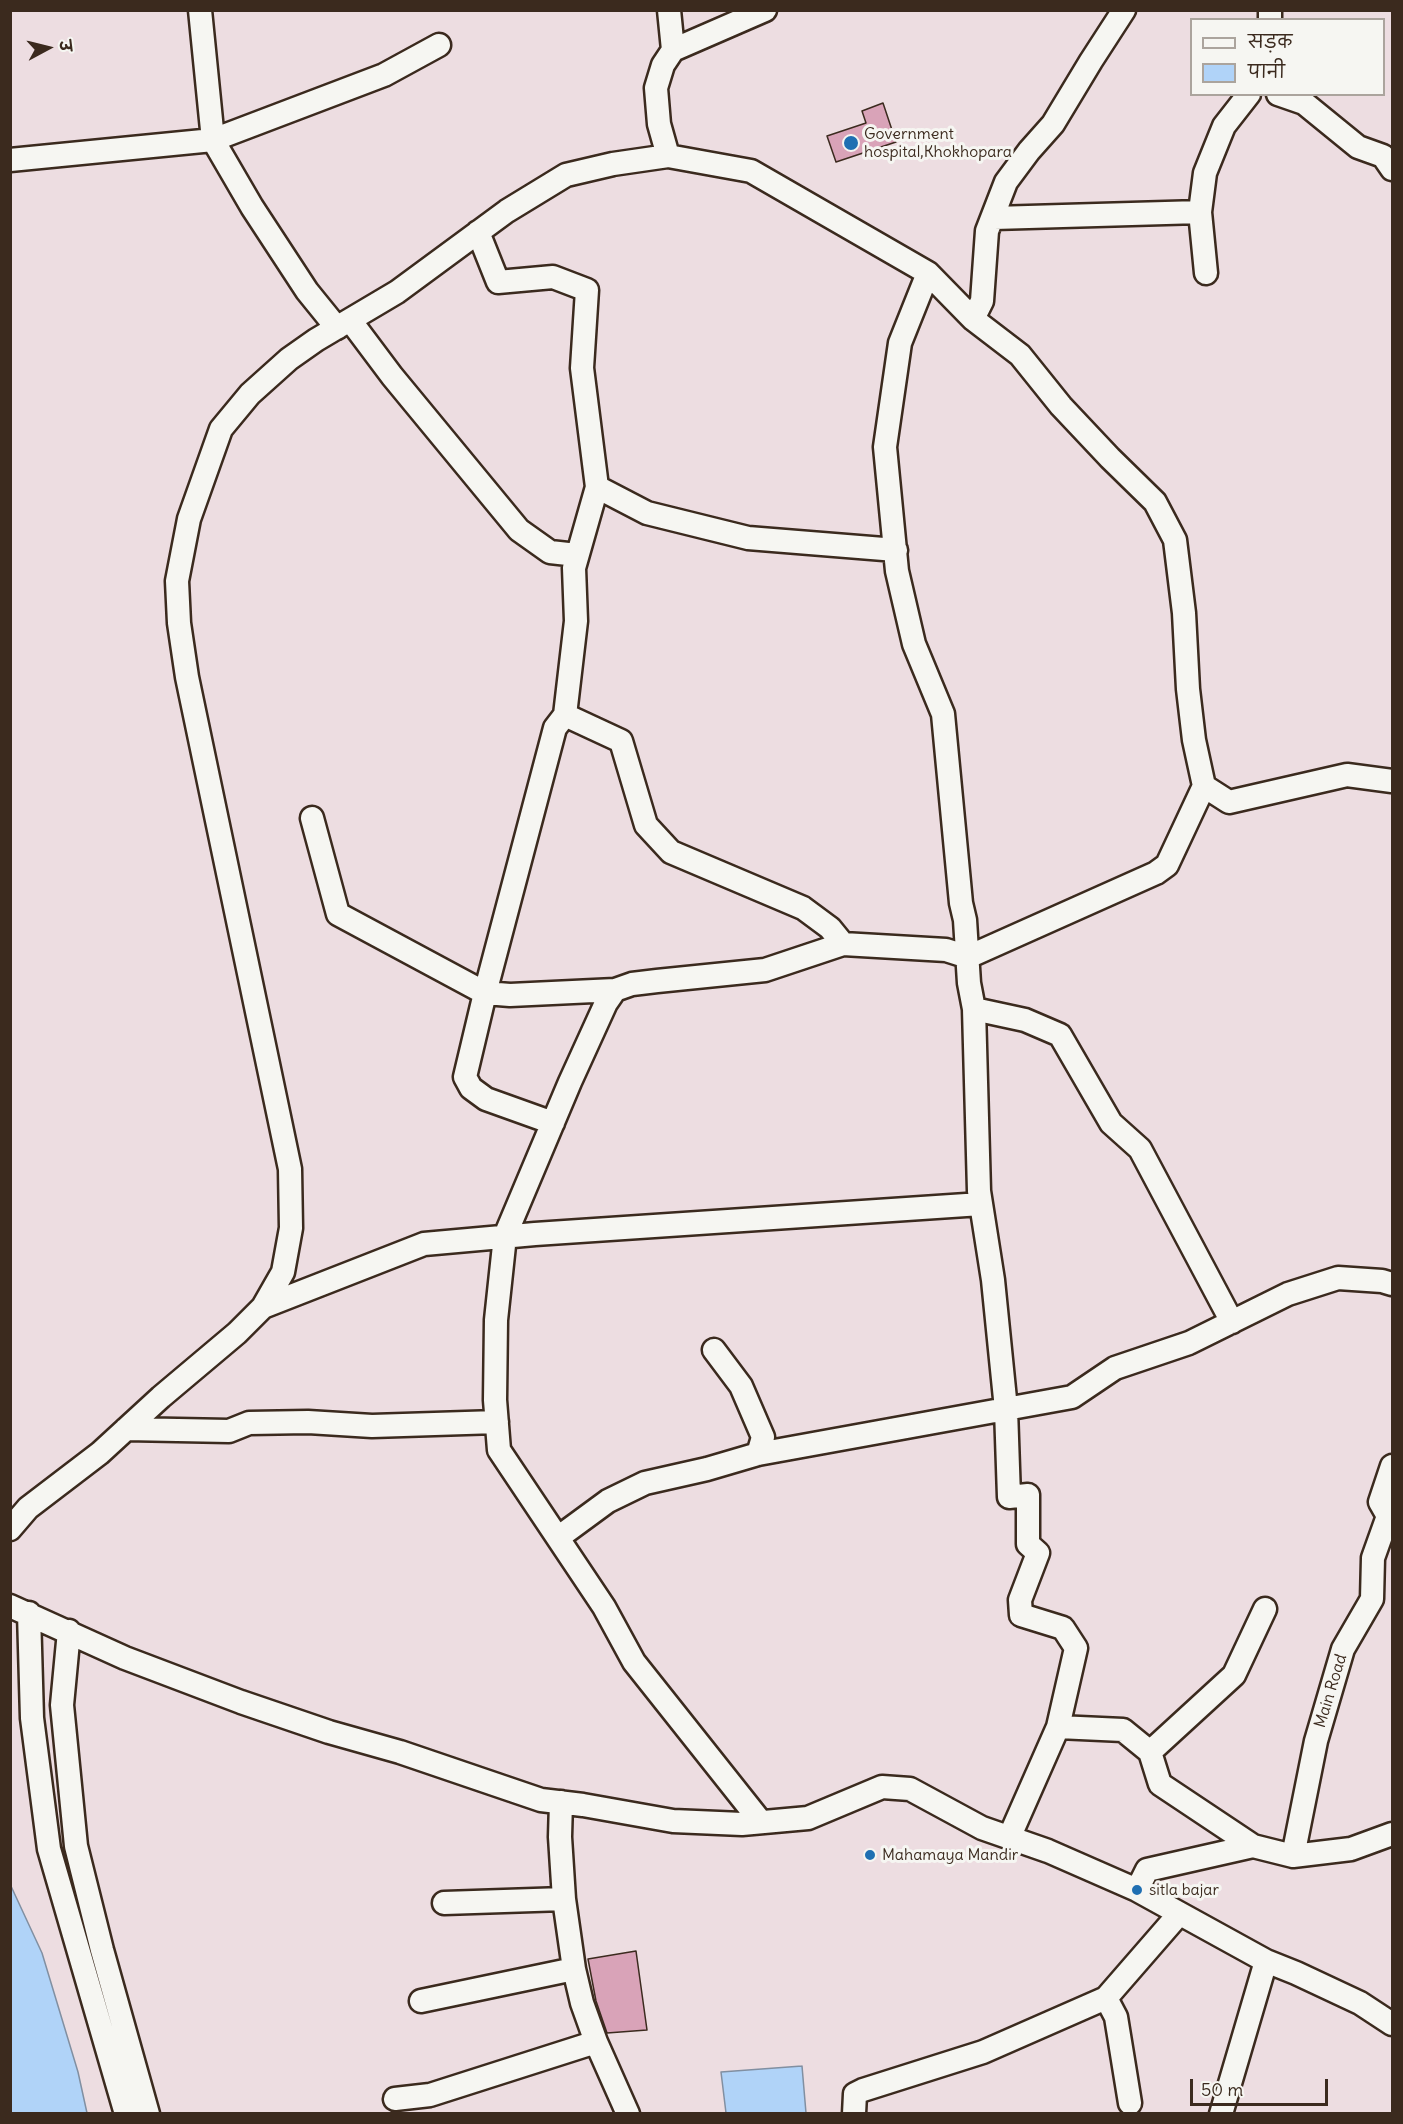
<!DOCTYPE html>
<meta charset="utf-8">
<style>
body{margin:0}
#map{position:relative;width:1403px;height:2124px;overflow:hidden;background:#eddde1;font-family:Delius,"Playpen Sans Deva",sans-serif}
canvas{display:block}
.frame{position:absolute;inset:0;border:12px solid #3b2a1e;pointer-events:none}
.legend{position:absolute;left:1190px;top:18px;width:195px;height:78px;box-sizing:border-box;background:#f6f6f2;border:2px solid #aba49d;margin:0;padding:8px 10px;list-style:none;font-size:18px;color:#3b2a1e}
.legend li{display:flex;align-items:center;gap:12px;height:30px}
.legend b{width:30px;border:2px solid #aba49d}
.north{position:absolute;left:18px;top:18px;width:60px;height:60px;-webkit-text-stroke:4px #f6f6f2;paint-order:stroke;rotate:83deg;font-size:16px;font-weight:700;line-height:24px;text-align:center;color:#3b2a1e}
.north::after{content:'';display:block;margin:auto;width:21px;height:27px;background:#3b2a1e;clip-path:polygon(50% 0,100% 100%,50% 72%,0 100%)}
.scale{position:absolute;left:1190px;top:2079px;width:138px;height:27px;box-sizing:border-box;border:3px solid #3b2a1e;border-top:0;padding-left:8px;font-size:18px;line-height:21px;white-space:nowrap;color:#3b2a1e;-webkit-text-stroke:4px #f6f6f2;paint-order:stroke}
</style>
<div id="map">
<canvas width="1403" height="2124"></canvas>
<div class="frame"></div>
<ul class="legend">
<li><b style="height:8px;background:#f6f6f2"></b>सड़क</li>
<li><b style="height:16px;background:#b0d3f8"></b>पानी</li>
</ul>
<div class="north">उ</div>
<div class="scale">50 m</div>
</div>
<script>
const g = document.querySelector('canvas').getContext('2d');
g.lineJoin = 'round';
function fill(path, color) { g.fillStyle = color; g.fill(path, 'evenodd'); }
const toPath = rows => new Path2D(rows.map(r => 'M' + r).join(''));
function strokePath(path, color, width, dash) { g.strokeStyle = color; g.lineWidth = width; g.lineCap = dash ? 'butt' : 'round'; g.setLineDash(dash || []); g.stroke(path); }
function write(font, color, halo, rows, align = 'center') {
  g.font = font + ' Delius,sans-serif'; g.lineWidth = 6; g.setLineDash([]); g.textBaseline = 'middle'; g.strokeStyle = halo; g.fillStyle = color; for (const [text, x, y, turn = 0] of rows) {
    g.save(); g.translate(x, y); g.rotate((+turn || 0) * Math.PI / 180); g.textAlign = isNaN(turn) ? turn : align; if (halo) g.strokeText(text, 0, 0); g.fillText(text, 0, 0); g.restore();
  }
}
const water = toPath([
 [10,1884,42,1953,78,2072,87,2113,11,2113,10,1884],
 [802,2066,806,2113,726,2113,721,2072,802,2066]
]);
fill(water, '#b0d3f8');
strokePath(water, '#818fa1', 1.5);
const building = toPath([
 [883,103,896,142,836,162,827,136,866,123,862,111,883,103],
 [636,1951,647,2030,607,2033,596,2001,588,1959,636,1951]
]);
fill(building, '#d9a3b8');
strokePath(building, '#3b2a1e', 1.5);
const minor = toPath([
 [200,10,213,140,252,207,307,291,337,328],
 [669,10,673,50],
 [1270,20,1270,10],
 [1278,94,1304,103,1358,147,1383,156,1392,169],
 [668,156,659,124,656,88,663,65,673,50,765,10],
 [10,160,213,140,384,75,439,45],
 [994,218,1200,212],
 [478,232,498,282,553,277,587,290,582,368,597,487],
 [928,273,900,343,885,447,897,571,914,644,943,714,961,903,965,920,969,983,974,1009,979,1191,993,1280,1006,1409,1009,1497,1028,1495,1028,1544,1038,1553,1020,1600,1021,1615,1063,1628,1076,1648,1058,1727],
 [1206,273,1200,212,1205,173,1224,126,1249,94],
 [973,319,982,301,987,231,1006,182,1029,151,1053,124,1091,61,1124,10],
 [350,320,392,376,519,530,550,552,577,555],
 [565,715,621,741,646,825,671,852,803,908,830,928,843,944],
 [312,818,338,914,485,993,510,995,615,990],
 [974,1009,1025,1020,1060,1035,1111,1123,1140,1149,1232,1322],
 [553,1123,486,1099,471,1088,465,1077,485,993,555,728,565,715,576,621,574,568,597,487,647,513,748,538,896,550],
 [263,1307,424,1244,535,1234,981,1204],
 [714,1350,741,1386,763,1437,758,1454],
 [126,1429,229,1431,249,1423,308,1422,372,1426,497,1422],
 [10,1529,28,1508,100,1453,161,1397,237,1333,263,1307,283,1272,291,1228,290,1169,187,677,179,623,177,581,189,519,221,429,250,394,289,359,316,340,397,292,507,211,566,175,613,164,668,156,751,171,928,273,973,319,1020,355,1061,406,1110,458,1155,502,1175,540,1184,613,1188,689,1194,740,1204,786,1229,802,1347,775,1392,781],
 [559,1537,608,1501,645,1483,707,1469,758,1454,1072,1397,1115,1368,1189,1343,1288,1294,1338,1278,1382,1281,1392,1284],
 [10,1606,125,1658,241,1702,329,1732,400,1752,541,1800,583,1805,673,1821,742,1824,808,1818,882,1787,910,1789,982,1828,1048,1851,1137,1890,1266,1961,1296,1973,1360,2003,1392,2024],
 [29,1613,32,1718,49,1849,126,2114],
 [69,1631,62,1705,76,1846,102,1950,148,2114],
 [1150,1752,1234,1675,1265,1609],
 [561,1802,560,1837,564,1899,574,1969,582,2003,596,2042,628,2114],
 [761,1822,634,1662,604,1607,499,1450,495,1400,496,1320,505,1236,570,1082,606,1003,615,990,632,984,657,981,765,970,843,944,946,950,968,957,1156,873,1167,865,1204,786],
 [1009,1838,1058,1727,1123,1730,1150,1752,1160,1784,1253,1846],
 [1293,1856,1316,1741,1343,1649,1372,1599,1373,1558,1388,1516,1380,1502,1392,1466],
 [1137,1890,1147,1870,1253,1846,1293,1856,1351,1849,1392,1834],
 [444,1903,564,1899],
 [1106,1998,1116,2017,1130,2103],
 [421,2001,574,1969],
 [395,2099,430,2095,596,2042],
 [854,2114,855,2094,863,2090,983,2052,1106,1998,1179,1914],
 [1221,2114,1266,1961]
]);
strokePath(minor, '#3b2a1e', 27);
strokePath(minor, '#f6f6f2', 22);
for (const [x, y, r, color] of [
 [851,143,8,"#1f6fb2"],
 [870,1855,6,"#1f6fb2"],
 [1137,1890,6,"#1f6fb2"]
]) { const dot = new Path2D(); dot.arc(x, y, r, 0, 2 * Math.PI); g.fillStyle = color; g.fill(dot); strokePath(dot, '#f6f6f2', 2); }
write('16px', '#3b2a1e', '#f6f6f2', [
 ["Government",864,134],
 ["hospital,Khokhopara",864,152],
 ["Mahamaya Mandir",882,1855],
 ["sitla bajar",1149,1890]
], 'left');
write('16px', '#3b2a1e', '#f6f6f2', [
 ["Main Road",1331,1691,-73]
]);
</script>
